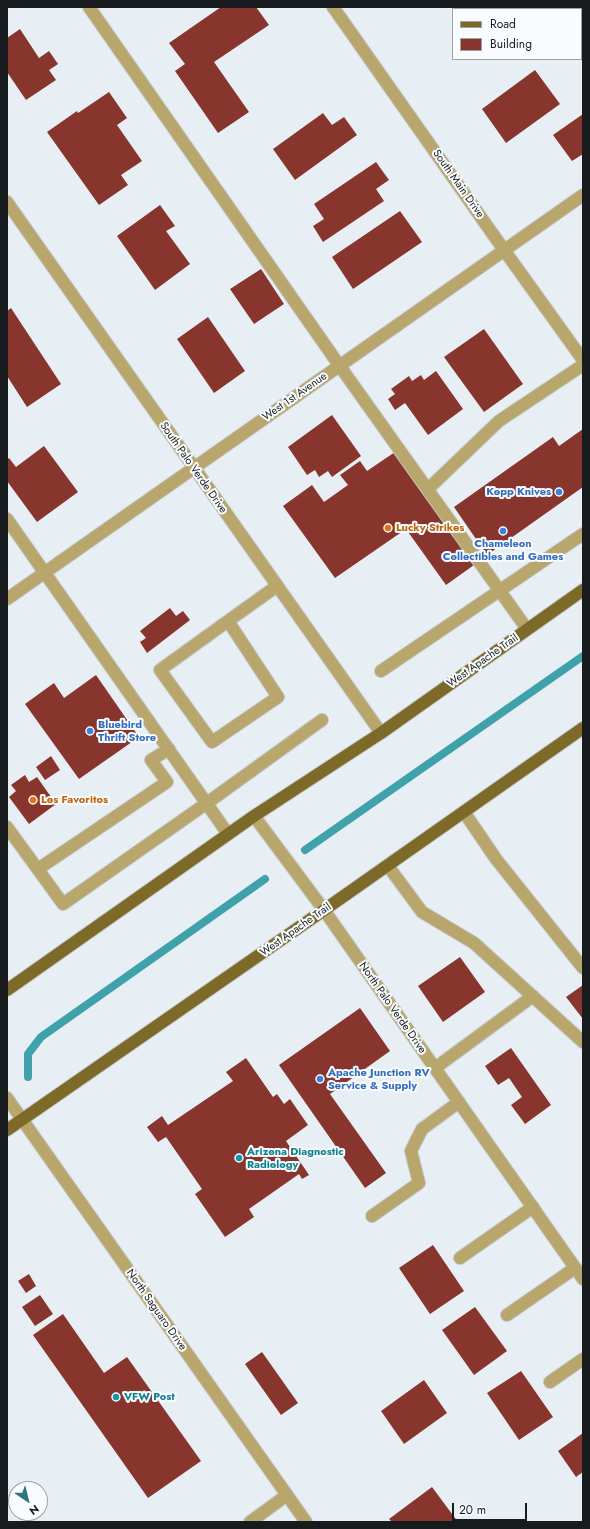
<!DOCTYPE html>
<style>
body{margin:0}
#map{position:relative;width:590px;height:1529px;overflow:hidden;background:#e8eff4;font-family:Jost,sans-serif}
canvas{display:block}
.frame{position:absolute;inset:0;border:8px solid #181b1d;pointer-events:none}
.legend{position:absolute;left:452px;top:8px;width:130px;height:52px;box-sizing:border-box;background:#f8fcff;border:1px solid #9ea2a5;margin:0;padding:5px 7px;list-style:none;font-size:12px;color:#181b1d}
.legend li{display:flex;align-items:center;gap:8px;height:20px}
.legend b{width:20px;border:1px solid #9ea2a5}
.north{position:absolute;left:8px;top:1481px;width:40px;height:40px;box-sizing:border-box;background:#f8fcff;border:1px solid #9ea2a5;border-radius:50%;rotate:145deg;font-size:11px;font-weight:700;line-height:16px;text-align:center;color:#181b1d}
.north::after{content:'';display:block;margin:auto;width:14px;height:18px;background:#2d767e;clip-path:polygon(50% 0,100% 100%,50% 72%,0 100%)}
.scale{position:absolute;left:452px;top:1503px;width:75px;height:18px;box-sizing:border-box;border:2px solid #181b1d;border-top:0;padding-left:5px;font-size:12px;line-height:14px;white-space:nowrap;color:#181b1d;-webkit-text-stroke:3px #f8fcff;paint-order:stroke}
</style>
<div id="map">
<canvas width="590" height="1529"></canvas>
<div class="frame"></div>
<ul class="legend">
<li><b style="height:5px;background:#7e6a28"></b>Road</li>
<li><b style="height:11px;background:#87352d"></b>Building</li>
</ul>
<div class="north">N</div>
<div class="scale">20 m</div>
</div>
<script>
const g = document.querySelector('canvas').getContext('2d');
g.lineJoin = 'round';
const toPath = rows => new Path2D(rows.map(r => 'M' + r).join(''));
function strokePath(path, color, width, dash) { g.strokeStyle = color; g.lineWidth = width; g.lineCap = dash ? 'butt' : 'round'; g.setLineDash(dash || []); g.stroke(path); }
function fill(path, color) { g.fillStyle = color; g.fill(path, 'evenodd'); }
function write(font, color, halo, rows, align = 'center') {
  g.font = font + ' Jost,sans-serif'; g.lineWidth = 4; g.setLineDash([]); g.textBaseline = 'middle'; g.strokeStyle = halo; g.fillStyle = color; for (const [text, x, y, turn = 0] of rows) {
    g.save(); g.translate(x, y); g.rotate((+turn || 0) * Math.PI / 180); g.textAlign = isNaN(turn) ? turn : align; if (halo) g.strokeText(text, 0, 0); g.fillText(text, 0, 0); g.restore();
  }
}
strokePath(toPath([
 [305,850,583,656],
 [28,1077,28,1054,41,1037,265,879]
]), '#3fa2ab', 8);
fill(toPath([
 [221,7,256,7,269,25,214,62,249,112,218,133,175,71,185,64,169,43],
 [473,7,516,7,517,9,470,9],
 [20,29,39,58,49,51,58,64,49,70,56,80,26,100,7,72,7,38],
 [535,70,560,104,506,143,482,109],
 [109,92,127,118,117,125,142,161,121,175,128,185,99,205,47,132,77,111,78,113],
 [323,113,332,125,344,117,357,135,295,180,273,149],
 [583,114,583,154,572,161,553,135],
 [376,162,389,180,376,189,384,201,323,242,313,226,324,219,314,204],
 [160,205,175,226,166,231,190,264,155,290,117,236],
 [400,211,422,242,353,289,332,257],
 [261,269,284,304,254,324,230,289],
 [11,308,61,384,27,407,7,376,7,311],
 [208,317,245,371,214,393,177,339],
 [484,329,523,384,484,412,444,357],
 [436,371,463,409,428,435,405,403,395,410,388,399,395,394,391,389,409,376,412,381,421,375,424,380],
 [332,415,361,456,332,477,328,471,319,477,315,470,307,475,288,447],
 [583,429,583,487,487,555,454,507,553,437,559,446],
 [44,446,78,492,37,522,7,481,7,460,9,458,16,467],
 [395,452,474,565,446,585,406,529,335,578,283,506,312,485,324,502,348,485,340,475,360,461,367,471],
 [170,608,176,616,183,611,190,620,147,653,140,642,146,638,140,631],
 [96,675,139,737,79,779,25,704,54,683,64,698],
 [51,756,60,770,45,780,36,767],
 [25,775,29,782,37,777,56,804,29,824,9,797,16,791,11,785],
 [460,957,485,992,443,1022,418,986],
 [583,985,583,1019,566,997],
 [360,1008,390,1051,330,1094,386,1173,365,1188,279,1065],
 [511,1048,551,1105,525,1124,511,1105,522,1097,509,1078,498,1085,485,1066],
 [246,1058,273,1097,277,1094,284,1104,290,1099,308,1125,286,1141,309,1175,302,1179,299,1174,249,1209,254,1217,225,1237,195,1194,202,1189,166,1137,158,1142,147,1127,162,1116,168,1125,233,1081,226,1072],
 [433,1245,464,1291,430,1314,399,1268],
 [29,1274,36,1286,26,1293,18,1281],
 [40,1295,53,1314,35,1326,22,1307],
 [475,1307,507,1351,474,1375,442,1330],
 [63,1314,104,1373,127,1357,201,1461,148,1498,33,1335],
 [262,1352,298,1403,281,1415,245,1364],
 [521,1371,553,1417,519,1440,487,1393],
 [424,1380,447,1413,404,1444,381,1411],
 [583,1433,583,1472,576,1477,558,1451],
 [432,1487,458,1522,392,1522,389,1519]
]), '#87352d');
const service = toPath([
 [89,7,339,365,527,629],
 [428,489,499,421,583,365],
 [7,519,228,834],
 [228,621,278,697,212,742,160,670,228,621,277,586],
 [381,671,583,534],
 [464,812,496,859,583,968],
 [7,827,63,904,207,803,322,720],
 [388,866,422,912,474,943,583,1042],
 [38,869,167,782,151,760,169,749],
 [435,1068,533,996],
 [372,1216,419,1183,411,1151,422,1129,459,1102],
 [460,1258,533,1207],
 [507,1315,575,1268],
 [550,1382,583,1359],
 [250,1522,287,1495]
]);
const minor = toPath([
 [333,7,504,250,583,360],
 [7,202,381,733],
 [7,599,583,195],
 [254,816,324,910,583,1279],
 [7,1098,306,1522]
]);
const primary = toPath([
 [7,990,254,816,381,733,583,590],
 [7,1130,324,910,583,728]
]);
strokePath(service, '#c3c9cd', 14);
strokePath(minor, '#c3c9cd', 14);
strokePath(primary, '#c3c9cd', 14);
strokePath(service, '#b8a66d', 12);
strokePath(minor, '#b8a66d', 12);
strokePath(primary, '#7e6a28', 12);
for (const [x, y, r, color] of [
 [559,492,4,"#3f7fe0"],
 [388,528,4,"#e8710a"],
 [503,531,4,"#3f7fe0"],
 [90,731,4,"#3f7fe0"],
 [33,800,4,"#e8710a"],
 [320,1079,4,"#3f7fe0"],
 [239,1158,4,"#0f9aa8"],
 [116,1397,4,"#0f9aa8"]
]) { const dot = new Path2D(); dot.arc(x, y, r, 0, 2 * Math.PI); g.fillStyle = color; g.fill(dot); strokePath(dot, '#f8fcff', 1.5); }
write('11px', '#181b1d', '#f8fcff', [
 ["South Main Drive",458,184,55],
 ["West 1st Avenue",295,397,-35],
 ["South Palo Verde Drive",193,468,55],
 ["West Apache Trail",483,661,-35],
 ["West Apache Trail",296,930,-35],
 ["North Palo Verde Drive",392,1008,55],
 ["North Saguaro Drive",156,1310,55]
]);
write('bold 11px', '#366cbe', '#f8fcff', [
 ["Kopp Knives",551,492,"right"],
 ["Chameleon",503,544,"center"],
 ["Collectibles and Games",503,557,"center"],
 ["Bluebird",98,725],
 ["Thrift Store",98,738],
 ["Apache Junction RV",328,1073],
 ["Service & Supply",328,1086]
], 'left');
write('bold 11px', '#c56008', '#f8fcff', [
 ["Lucky Strikes",396,528],
 ["Los Favoritos",41,800]
], 'left');
write('bold 11px', '#0d838f', '#f8fcff', [
 ["Arizona Diagnostic",247,1152],
 ["Radiology",247,1165],
 ["VFW Post",124,1397]
], 'left');
</script>
